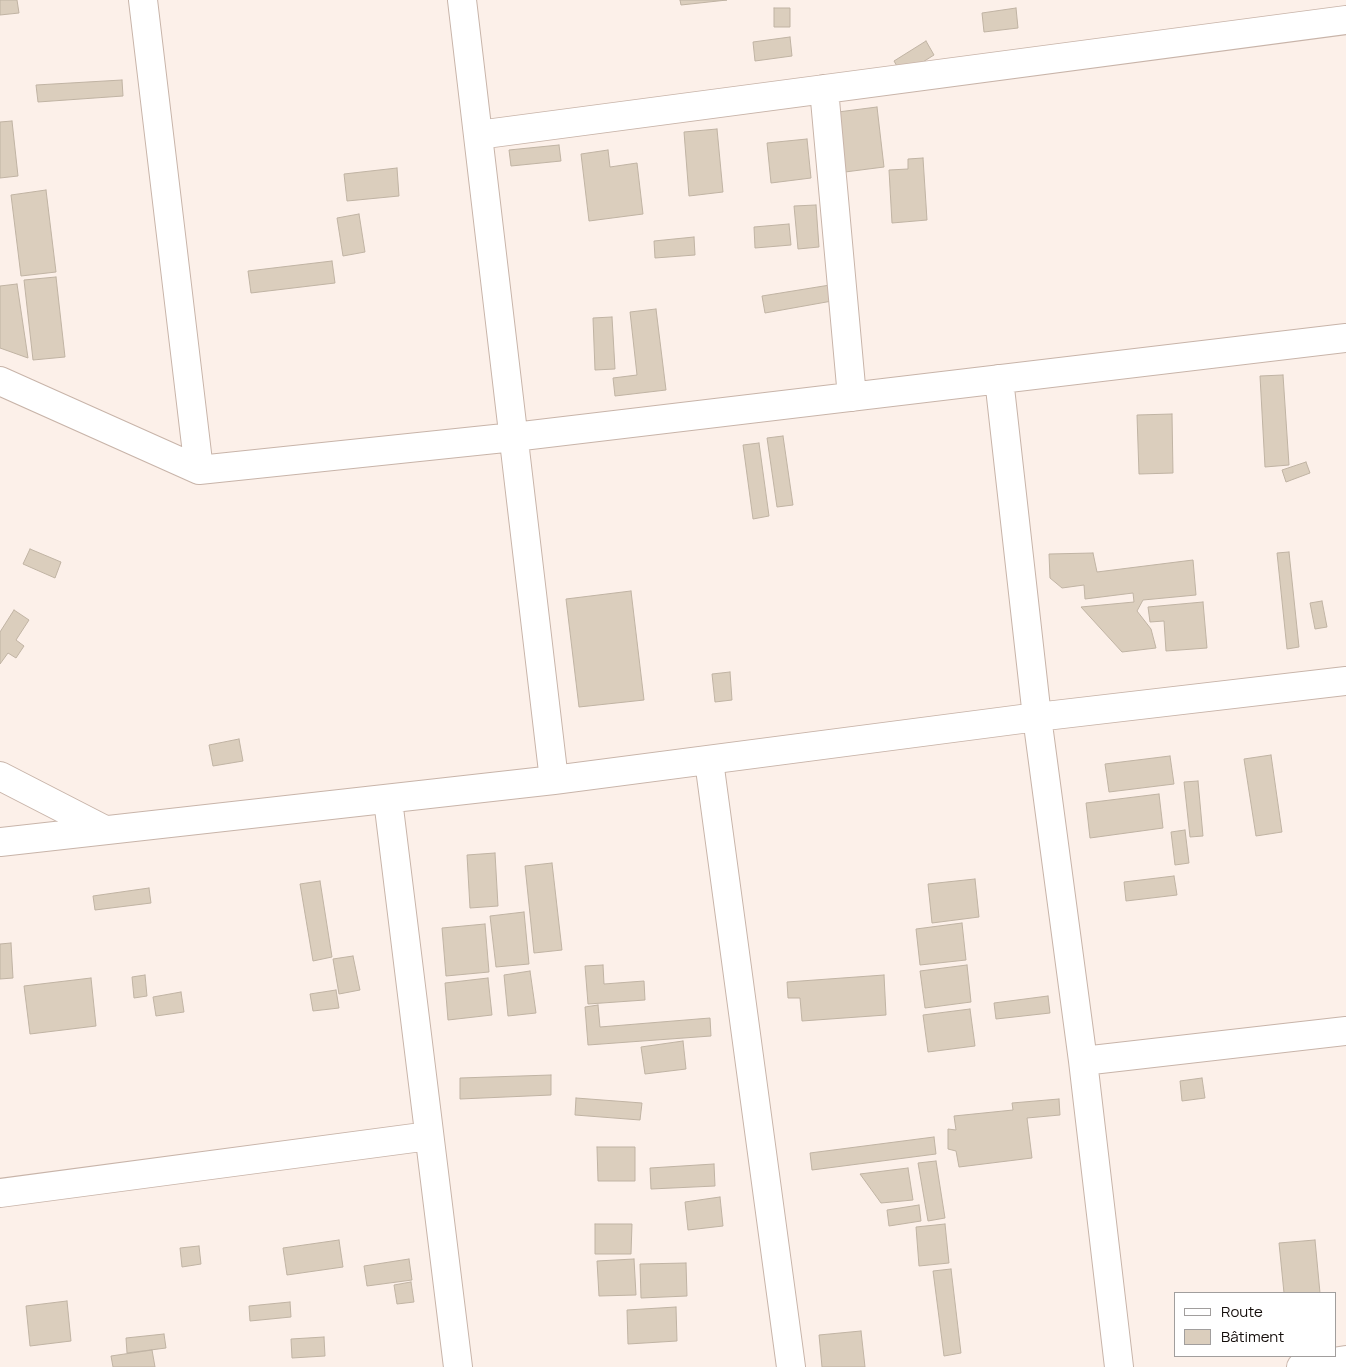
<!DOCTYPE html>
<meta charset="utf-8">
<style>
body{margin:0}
#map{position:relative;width:1346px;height:1367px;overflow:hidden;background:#fcf0e9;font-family:Manrope,sans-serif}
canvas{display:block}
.legend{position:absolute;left:1174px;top:1292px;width:162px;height:65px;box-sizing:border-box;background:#fff;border:1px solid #a19e9d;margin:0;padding:6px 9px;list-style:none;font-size:15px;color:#140d0a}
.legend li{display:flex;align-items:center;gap:10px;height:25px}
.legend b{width:25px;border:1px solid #a19e9d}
</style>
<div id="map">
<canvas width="1346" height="1367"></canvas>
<ul class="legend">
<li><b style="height:6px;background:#fff"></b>Route</li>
<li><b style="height:14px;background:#dbcebd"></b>Bâtiment</li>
</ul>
</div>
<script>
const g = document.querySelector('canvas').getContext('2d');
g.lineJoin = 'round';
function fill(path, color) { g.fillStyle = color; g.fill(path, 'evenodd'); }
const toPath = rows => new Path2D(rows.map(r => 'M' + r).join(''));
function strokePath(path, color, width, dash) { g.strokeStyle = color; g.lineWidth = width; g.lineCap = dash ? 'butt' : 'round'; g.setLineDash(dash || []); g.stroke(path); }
const building = toPath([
 [0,0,17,0,19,13,0,15,0,0],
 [680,0,727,0,681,5,680,0],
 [774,8,790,8,790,27,774,27,774,8],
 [1016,8,1018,28,984,32,982,13,1016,8],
 [790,37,792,56,755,61,753,42,790,37],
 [926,41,934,55,902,75,894,61,926,41],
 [122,80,123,96,38,102,36,85,122,80],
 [877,107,884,167,845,172,838,112,877,107],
 [12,121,18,176,0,178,0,122,12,121],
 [717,129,723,192,689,196,684,132,717,129],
 [807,139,811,178,771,183,767,143,807,139],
 [559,145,561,161,511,166,509,150,559,145],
 [608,150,610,167,637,163,643,214,589,221,581,154,608,150],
 [923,158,927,220,892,223,889,170,908,169,908,159,923,158],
 [397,168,399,196,347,201,344,174,397,168],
 [46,190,56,272,21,276,11,195,46,190],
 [816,205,819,247,798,249,794,206,816,205],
 [359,214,365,252,343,256,337,218,359,214],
 [789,224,791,245,755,248,754,227,789,224],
 [694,237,695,255,655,258,654,241,694,237],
 [332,261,335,283,251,293,248,271,332,261],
 [56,277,65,357,33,360,24,280,56,277],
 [17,284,28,358,0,348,0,286,17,284],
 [830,285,832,301,765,313,762,296,830,285],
 [656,309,666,390,615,396,613,378,637,375,630,312,656,309],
 [612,317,615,369,595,370,593,318,612,317],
 [1283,375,1289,465,1265,467,1260,376,1283,375],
 [1172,414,1173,473,1139,474,1137,415,1172,414],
 [783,436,793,505,777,507,767,438,783,436],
 [759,443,769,516,753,519,743,445,759,443],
 [1306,462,1310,473,1286,482,1282,470,1306,462],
 [30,549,61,562,55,578,23,564,30,549],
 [1289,552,1299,647,1287,649,1277,553,1289,552],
 [1093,553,1097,572,1193,560,1196,595,1143,600,1137,611,1151,629,1156,648,1122,652,1081,607,1134,602,1133,593,1085,599,1084,585,1062,588,1050,578,1049,554,1093,553],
 [631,591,644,700,579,707,566,599,631,591],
 [1322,601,1327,627,1315,629,1310,603,1322,601],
 [1203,602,1207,648,1166,651,1164,621,1150,622,1148,607,1203,602],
 [14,610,29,620,16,640,24,646,16,658,8,653,0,664,0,632,14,610],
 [730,672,732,700,715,702,712,674,730,672],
 [239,739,243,761,213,766,209,745,239,739],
 [1271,755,1282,832,1256,836,1244,759,1271,755],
 [1170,756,1174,784,1109,792,1105,764,1170,756],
 [1198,781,1203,836,1190,837,1184,782,1198,781],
 [1159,794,1163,828,1090,838,1086,803,1159,794],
 [1185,830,1189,863,1175,865,1171,832,1185,830],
 [495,853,498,906,470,908,467,855,495,853],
 [552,863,562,950,534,953,525,866,552,863],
 [1174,876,1177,895,1126,901,1124,882,1174,876],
 [975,879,979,917,932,923,928,884,975,879],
 [320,881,332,957,313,961,300,884,320,881],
 [149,888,151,903,95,910,93,896,149,888],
 [524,912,529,964,496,967,490,916,524,912],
 [962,923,966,960,920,965,916,929,962,923],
 [485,924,489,972,446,976,442,928,485,924],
 [11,943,13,978,0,979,0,944,11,943],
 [353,956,360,990,339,994,333,959,353,956],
 [603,965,604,984,644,981,645,1000,588,1004,585,966,603,965],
 [967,965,971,1002,925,1008,920,971,967,965],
 [530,971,536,1013,508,1016,504,975,530,971],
 [145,975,147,996,134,998,132,977,145,975],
 [884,975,886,1015,802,1021,800,998,788,998,787,982,884,975],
 [91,978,96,1026,30,1034,24,986,91,978],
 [488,978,492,1015,448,1020,445,983,488,978],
 [336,990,339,1008,313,1011,310,994,336,990],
 [181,992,184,1012,156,1016,153,997,181,992],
 [1048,996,1050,1013,996,1019,994,1003,1048,996],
 [598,1005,600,1027,710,1018,711,1036,588,1045,585,1007,598,1005],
 [970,1009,975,1046,928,1052,923,1015,970,1009],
 [683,1041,686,1069,645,1074,641,1047,683,1041],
 [551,1075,551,1095,460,1099,460,1078,551,1075],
 [1202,1078,1205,1098,1182,1101,1180,1081,1202,1078],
 [576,1098,642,1103,640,1120,575,1115,576,1098],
 [1059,1099,1060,1115,1027,1118,1032,1158,959,1167,956,1151,948,1149,948,1129,956,1130,954,1116,1013,1110,1012,1103,1059,1099],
 [934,1137,936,1154,812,1170,810,1153,934,1137],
 [597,1147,635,1147,635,1181,598,1181,597,1147],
 [936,1161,945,1218,928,1221,918,1163,936,1161],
 [714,1164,715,1186,651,1189,650,1168,714,1164],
 [908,1168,913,1200,881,1203,860,1174,908,1168],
 [720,1197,723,1226,688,1230,685,1202,720,1197],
 [919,1205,921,1221,889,1226,887,1210,919,1205],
 [595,1224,632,1224,631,1254,595,1254,595,1224],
 [945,1224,949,1263,919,1266,916,1227,945,1224],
 [339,1240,343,1267,287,1275,283,1248,339,1240],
 [1315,1240,1320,1293,1284,1293,1279,1243,1315,1240],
 [199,1246,201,1264,182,1267,180,1248,199,1246],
 [409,1259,412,1280,367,1286,364,1266,409,1259],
 [634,1259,636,1295,599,1296,597,1261,634,1259],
 [686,1263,687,1296,641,1298,640,1264,686,1263],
 [951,1269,961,1353,944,1356,933,1271,951,1269],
 [411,1282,414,1302,397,1304,394,1285,411,1282],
 [67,1301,71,1341,30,1346,26,1306,67,1301],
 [290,1302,291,1317,250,1321,249,1306,290,1302],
 [676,1307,677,1341,628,1344,627,1310,676,1307],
 [861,1331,865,1367,822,1367,819,1335,861,1331],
 [164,1334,166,1348,127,1353,126,1338,164,1334],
 [324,1337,325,1356,292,1358,291,1339,324,1337],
 [152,1350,155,1367,113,1367,111,1356,152,1350]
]);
fill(building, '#dbcebd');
strokePath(building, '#c0b3a3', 1);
const minor = toPath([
 [143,0,199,470],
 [462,0,554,780],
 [824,89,852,397],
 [478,135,1346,20],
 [999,379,1037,717,1083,1061,1119,1367],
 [0,381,199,470,514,437,1346,338],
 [709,761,791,1367],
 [0,776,105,830],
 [388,800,458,1367],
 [0,842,554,780,1037,717,1346,681],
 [1083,1061,1346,1031],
 [0,1193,429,1136],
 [1301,1367,1346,1360]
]);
strokePath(minor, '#c8b4a9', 30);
strokePath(minor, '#fff', 28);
</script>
